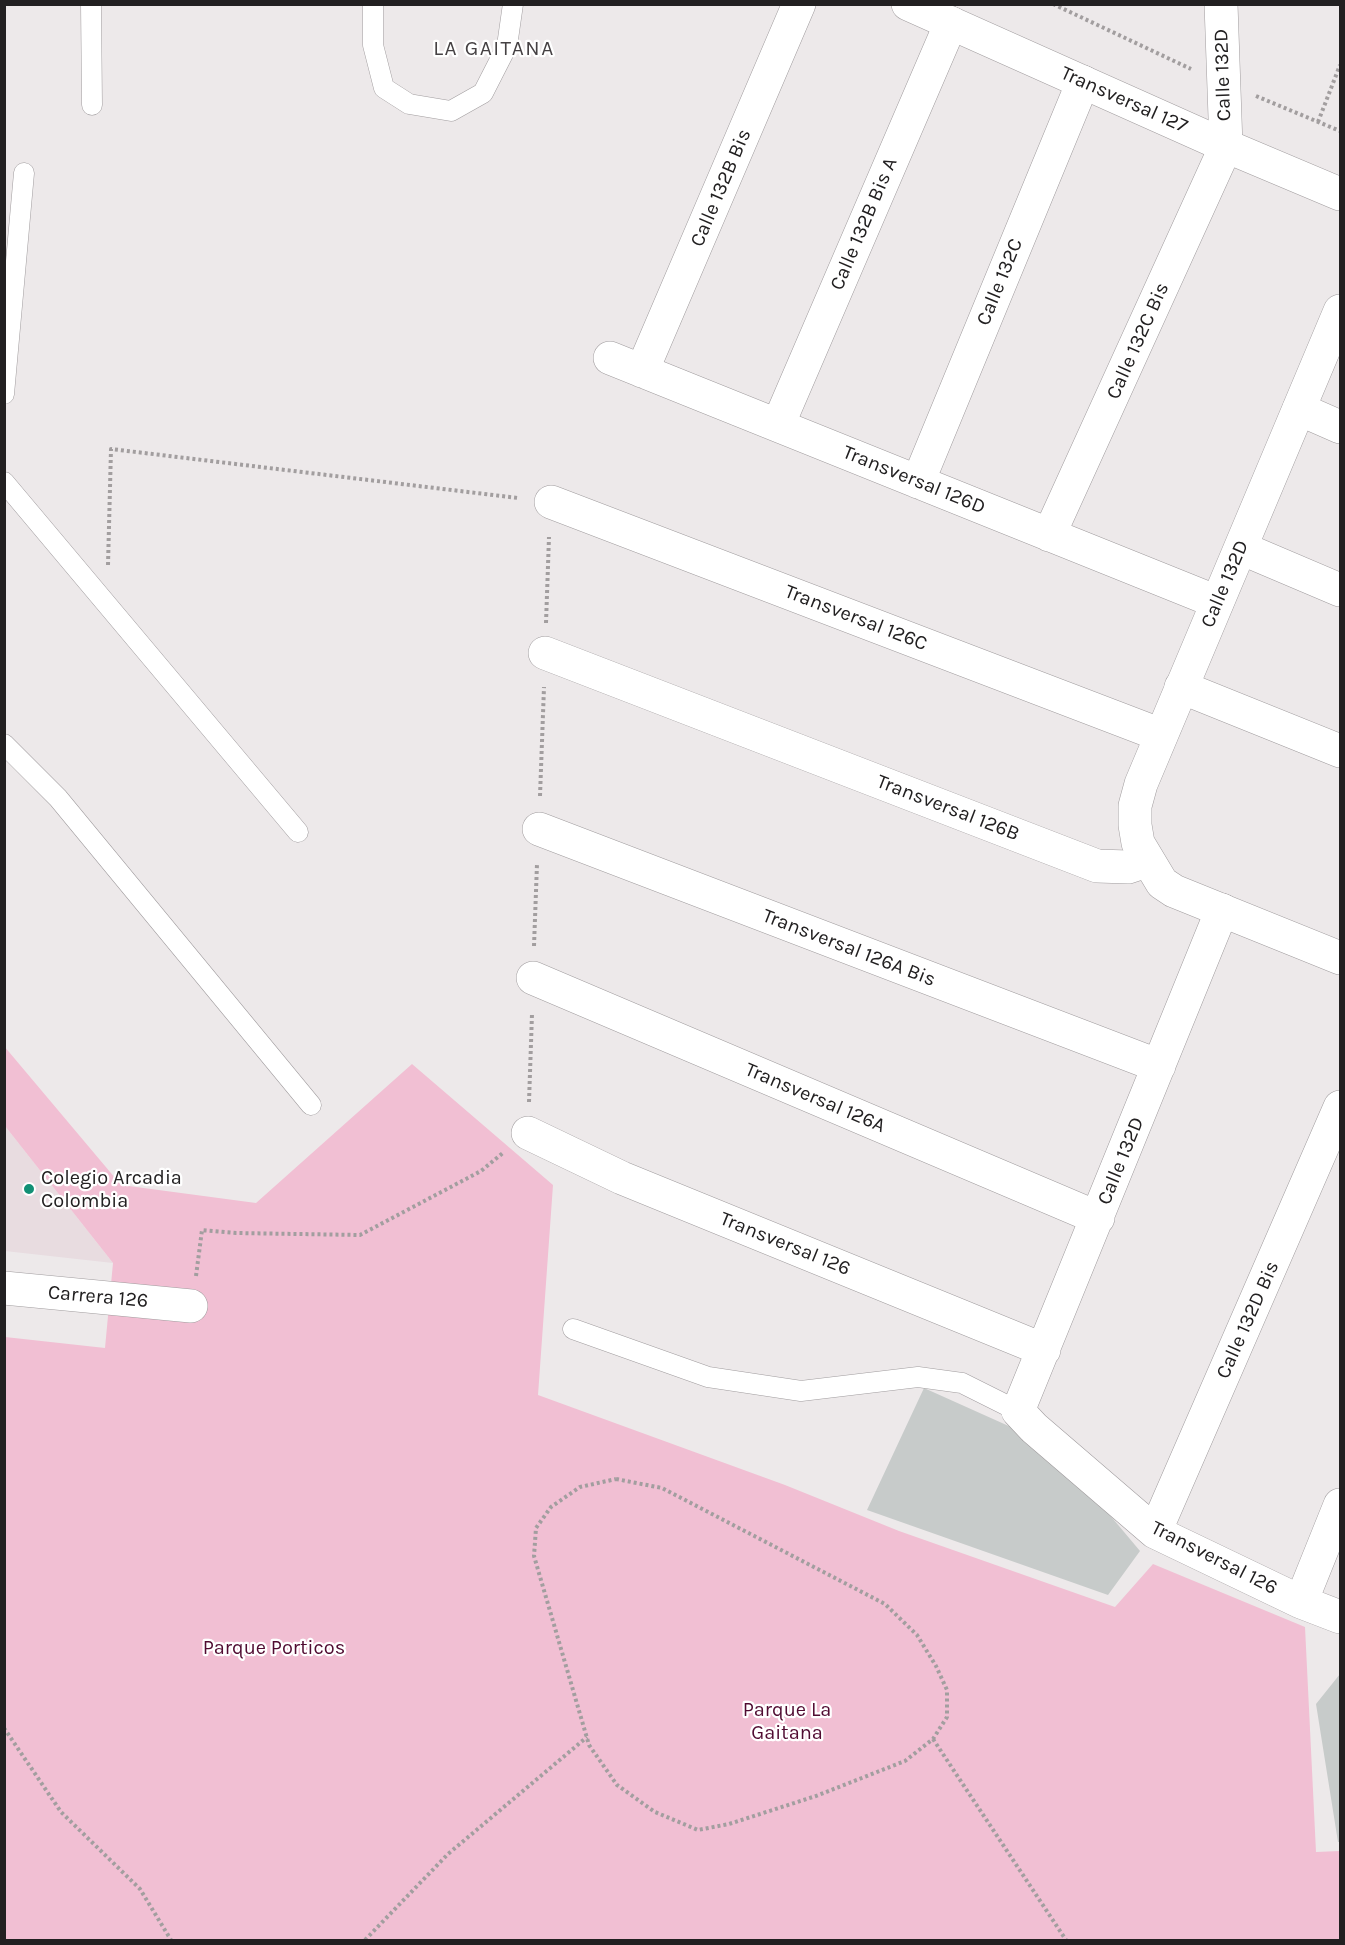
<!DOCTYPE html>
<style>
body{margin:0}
#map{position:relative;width:1345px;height:1945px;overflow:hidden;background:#ede9ea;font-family:Karla,sans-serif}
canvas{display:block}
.frame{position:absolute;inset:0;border:6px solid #222021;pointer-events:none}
</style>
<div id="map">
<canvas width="1345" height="1945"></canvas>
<div class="frame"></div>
</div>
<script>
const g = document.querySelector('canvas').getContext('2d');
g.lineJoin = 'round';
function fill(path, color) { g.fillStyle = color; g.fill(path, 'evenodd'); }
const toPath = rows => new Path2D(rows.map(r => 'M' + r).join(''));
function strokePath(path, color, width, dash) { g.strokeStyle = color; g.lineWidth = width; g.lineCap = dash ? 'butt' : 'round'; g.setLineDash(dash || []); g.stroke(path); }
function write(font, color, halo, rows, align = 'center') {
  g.font = font + ' Karla,sans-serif'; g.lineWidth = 4.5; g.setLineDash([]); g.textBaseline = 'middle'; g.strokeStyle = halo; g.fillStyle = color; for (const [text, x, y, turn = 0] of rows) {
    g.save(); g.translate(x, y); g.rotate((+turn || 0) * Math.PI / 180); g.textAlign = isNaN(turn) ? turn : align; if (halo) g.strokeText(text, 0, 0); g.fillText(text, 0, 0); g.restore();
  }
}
fill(toPath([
 [5,1126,113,1263,5,1251]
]), '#e8dce0');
fill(toPath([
 [4,1046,121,1185,256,1203,412,1064,553,1185,538,1395,785,1485,899,1531,1115,1607,1153,1564,1305,1627,1316,1852,1340,1851,1340,1940,5,1940,5,1337,105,1348,113,1263,5,1126]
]), '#f1bfd3');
fill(toPath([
 [924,1388,1051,1445,1140,1551,1108,1595,867,1510],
 [1340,1674,1340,1842,1338,1842,1316,1704]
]), '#c7cbca');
const service = toPath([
 [91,4,92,105],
 [373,4,373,45,384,88,409,104,451,111,483,93,507,46,513,4],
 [4,394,24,173],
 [4,482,298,832],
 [4,744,58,798,311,1105],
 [573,1329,708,1377,801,1391,918,1377,962,1383,1018,1411]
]);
const minor = toPath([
 [610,358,1217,602],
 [642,371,799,4],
 [1299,409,1340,427],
 [778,425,951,23],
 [918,482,1083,82],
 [551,502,1161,735],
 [1049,535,1226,146],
 [1241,548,1340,590],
 [545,653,1097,866,1128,867,1146,861],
 [1181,687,1340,751],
 [539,829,1159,1066],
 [1222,910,1018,1411,1034,1428,1155,1532,1301,1602,1340,1617],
 [533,978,1098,1218],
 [528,1133,622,1178,1044,1350],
 [4,1288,191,1306],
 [1155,1532,1340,1107],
 [1301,1602,1340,1505]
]);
const tertiary = toPath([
 [908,4,1226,146]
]);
const secondary = toPath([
 [1221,4,1226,146,1340,194],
 [1340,311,1141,784,1135,806,1135,825,1138,843,1162,883,1174,891,1340,958]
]);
strokePath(service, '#a09c9e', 21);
strokePath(minor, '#a09c9e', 34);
strokePath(tertiary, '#a09c9e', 34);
strokePath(secondary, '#a09c9e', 34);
strokePath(toPath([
 [1053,4,1191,69],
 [1256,96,1340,131],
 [1318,122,1340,65],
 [108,565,111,449,518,498],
 [546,623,549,537],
 [540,796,544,687],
 [534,946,537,864],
 [529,1102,532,1014],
 [196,1276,202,1230,236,1233,360,1235,481,1171,504,1152],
 [616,1479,662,1488,885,1604,917,1635,936,1666,947,1690,947,1717,933,1739,905,1761,816,1796,729,1824,698,1830,655,1812,617,1785,589,1745,534,1556,536,1528,551,1507,580,1487,616,1479],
 [4,1728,61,1812,140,1889,171,1940],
 [933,1739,1066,1940],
 [365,1940,448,1854,587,1737]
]), '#a29e9f', 4, [3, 3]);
strokePath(service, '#fff', 20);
strokePath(minor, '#fff', 33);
strokePath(tertiary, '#fff', 33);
strokePath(secondary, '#fff', 33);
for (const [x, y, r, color] of [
 [29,1189,6,"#129075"]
]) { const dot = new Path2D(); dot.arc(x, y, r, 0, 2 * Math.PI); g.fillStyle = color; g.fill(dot); strokePath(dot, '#fff', 2); }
write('20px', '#222021', '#fff', [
 ["Calle 132D",1223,75,-92],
 ["Transversal 127",1124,100,24],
 ["Calle 132B Bis",721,188,-67],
 ["Calle 132B Bis A",864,224,-67],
 ["Calle 132C",1000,282,-68],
 ["Calle 132C Bis",1138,341,-66],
 ["Transversal 126D",914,480,22],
 ["Calle 132D",1225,584,-67],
 ["Transversal 126C",856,618,21],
 ["Transversal 126B",948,808,21],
 ["Transversal 126A Bis",849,948,21],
 ["Transversal 126A",815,1098,23],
 ["Calle 132D",1121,1161,-68],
 ["Transversal 126",785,1244,22],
 ["Carrera 126",98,1297,5],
 ["Calle 132D Bis",1248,1320,-66],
 ["Transversal 126",1214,1558,27]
]);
write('20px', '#222021', '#fff', [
 ["Colegio Arcadia",41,1178],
 ["Colombia",41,1201]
], 'left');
write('20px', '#500b31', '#fff', [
 ["Parque Porticos",274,1648],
 ["Parque La",787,1710],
 ["Gaitana",787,1733]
]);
g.letterSpacing = '1.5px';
write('21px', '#454143', '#fff', [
 ["LA GAITANA",494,49]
]);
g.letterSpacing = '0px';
</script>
